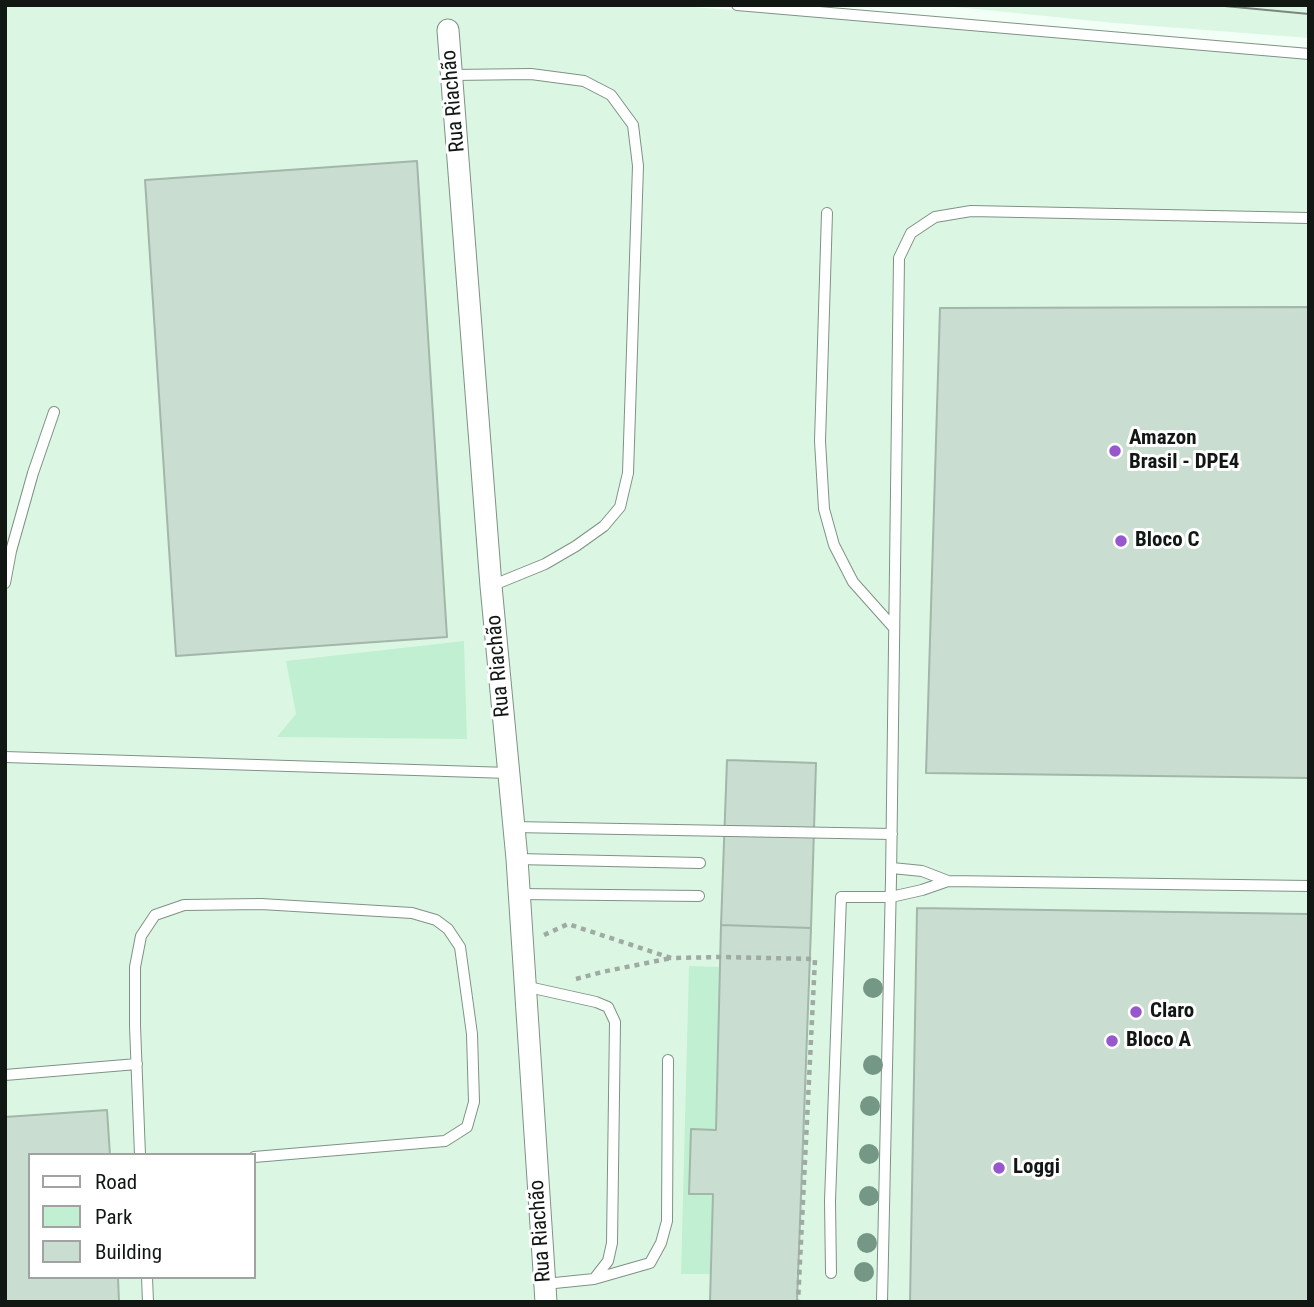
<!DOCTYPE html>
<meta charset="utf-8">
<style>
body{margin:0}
#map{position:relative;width:1314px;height:1307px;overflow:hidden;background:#f2fff6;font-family:"Roboto Condensed",sans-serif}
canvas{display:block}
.frame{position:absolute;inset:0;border:7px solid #111813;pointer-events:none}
.legend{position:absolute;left:28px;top:1153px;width:228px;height:126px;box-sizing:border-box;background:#fff;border:2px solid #a0a3a1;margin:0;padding:9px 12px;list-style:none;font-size:21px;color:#111813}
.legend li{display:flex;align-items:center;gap:14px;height:35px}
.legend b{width:35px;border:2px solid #a0a3a1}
</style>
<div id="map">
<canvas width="1314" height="1307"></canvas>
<div class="frame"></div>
<ul class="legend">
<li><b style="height:9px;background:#fff"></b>Road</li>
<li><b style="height:19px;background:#c0f0d1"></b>Park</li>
<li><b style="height:19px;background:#c9ded0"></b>Building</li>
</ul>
</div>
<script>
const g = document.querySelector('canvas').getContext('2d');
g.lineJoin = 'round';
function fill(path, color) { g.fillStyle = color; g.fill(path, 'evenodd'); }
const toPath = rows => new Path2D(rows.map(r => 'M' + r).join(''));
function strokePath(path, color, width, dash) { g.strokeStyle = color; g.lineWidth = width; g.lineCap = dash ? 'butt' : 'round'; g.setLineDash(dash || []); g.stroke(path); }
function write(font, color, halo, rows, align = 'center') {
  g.font = font + ' "Roboto Condensed",sans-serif'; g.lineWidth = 6; g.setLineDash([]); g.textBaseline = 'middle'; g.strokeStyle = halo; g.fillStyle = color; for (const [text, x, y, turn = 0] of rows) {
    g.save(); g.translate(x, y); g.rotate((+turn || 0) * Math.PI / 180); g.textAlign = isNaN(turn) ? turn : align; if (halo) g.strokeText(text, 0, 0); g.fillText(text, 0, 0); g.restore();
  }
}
fill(toPath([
 [5,5,666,5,1309,53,1309,1302,5,1302],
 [30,1155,254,1155,254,1277,30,1277],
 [936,5,1309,5,1309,38,1114,23]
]), '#dbf7e4');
fill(toPath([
 [464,641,467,739,277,737,296,714,286,661],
 [689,966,722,967,716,1130,692,1129,689,1194,713,1194,711,1274,681,1274]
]), '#c0f0d1');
const building = toPath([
 [417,161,447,637,176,656,145,180,417,161],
 [1309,307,1309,778,926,773,940,308,1309,307],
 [727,760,816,763,811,928,721,925,727,760],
 [917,908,1309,914,1309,1302,910,1302,917,908],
 [721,925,811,928,797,1302,710,1302,713,1194,689,1194,691,1129,716,1130,721,925],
 [107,1110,110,1155,30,1155,30,1277,118,1277,119,1302,5,1302,5,1117,107,1110]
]);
fill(building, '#c9ded0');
strokePath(building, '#a2b6a9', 2);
const service = toPath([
 [737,5,1309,54],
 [452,75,531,74,584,81,611,95,633,125,638,166,628,473,620,507,604,526,576,546,545,564,491,586],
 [827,213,820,441,824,509,834,545,853,582,894,628],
 [5,583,11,551,33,473,54,412],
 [5,757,509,773],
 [513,827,892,834],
 [517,859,700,863],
 [892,868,922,871,948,881,1309,886],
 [518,894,699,896],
 [524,986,596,1002,608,1007,615,1022,612,1243,608,1261,594,1279,545,1284],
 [5,1075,137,1064],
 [140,1155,135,1026,135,967,141,936,155,915,184,905,261,904,412,913,436,920,448,929,460,947,472,1034,474,1102,467,1127,445,1141,254,1157],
 [831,1273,830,1201,841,897,891,897,922,890,948,881],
 [147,1277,148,1302],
 [594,1279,650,1263,661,1243,667,1221,668,1060],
 [882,1302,891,879,899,258,911,233,935,217,971,211,1309,218]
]);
const minor = toPath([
 [448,30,491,586,517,859,546,1302]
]);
strokePath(service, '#7f9285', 12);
strokePath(minor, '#7f9285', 23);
strokePath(toPath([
 [544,935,568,924,671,958,722,957,815,959,798,1302],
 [576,979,602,972,671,958]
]), '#9faaa2', 4.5, [5, 5]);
strokePath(service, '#fff', 10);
strokePath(minor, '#fff', 21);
strokePath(toPath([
 [1214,5,1309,14]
]), '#7c867f', 2);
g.fillStyle = '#749885';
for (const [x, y] of [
 [873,988],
 [873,1065],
 [870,1106],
 [869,1154],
 [869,1196],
 [867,1243],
 [864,1272]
]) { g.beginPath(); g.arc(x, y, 10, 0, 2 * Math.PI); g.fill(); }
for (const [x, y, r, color] of [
 [1115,451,7,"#9758ce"],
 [1121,541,7,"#9758ce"],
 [1136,1012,7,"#9758ce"],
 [1112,1041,7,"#9758ce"],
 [999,1168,7,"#9758ce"]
]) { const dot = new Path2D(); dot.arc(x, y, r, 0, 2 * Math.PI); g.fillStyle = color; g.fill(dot); strokePath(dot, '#fff', 2.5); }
write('21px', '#111813', '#fff', [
 ["Rua Riachão",454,101,-95],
 ["Rua Riachão",499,666,-95],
 ["Rua Riachão",541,1231,-94]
]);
write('bold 21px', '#111813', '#fff', [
 ["Amazon",1129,439],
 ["Brasil - DPE4",1129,463],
 ["Bloco C",1135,541],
 ["Claro",1150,1012],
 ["Bloco A",1126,1041],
 ["Loggi",1013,1168]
], 'left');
</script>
